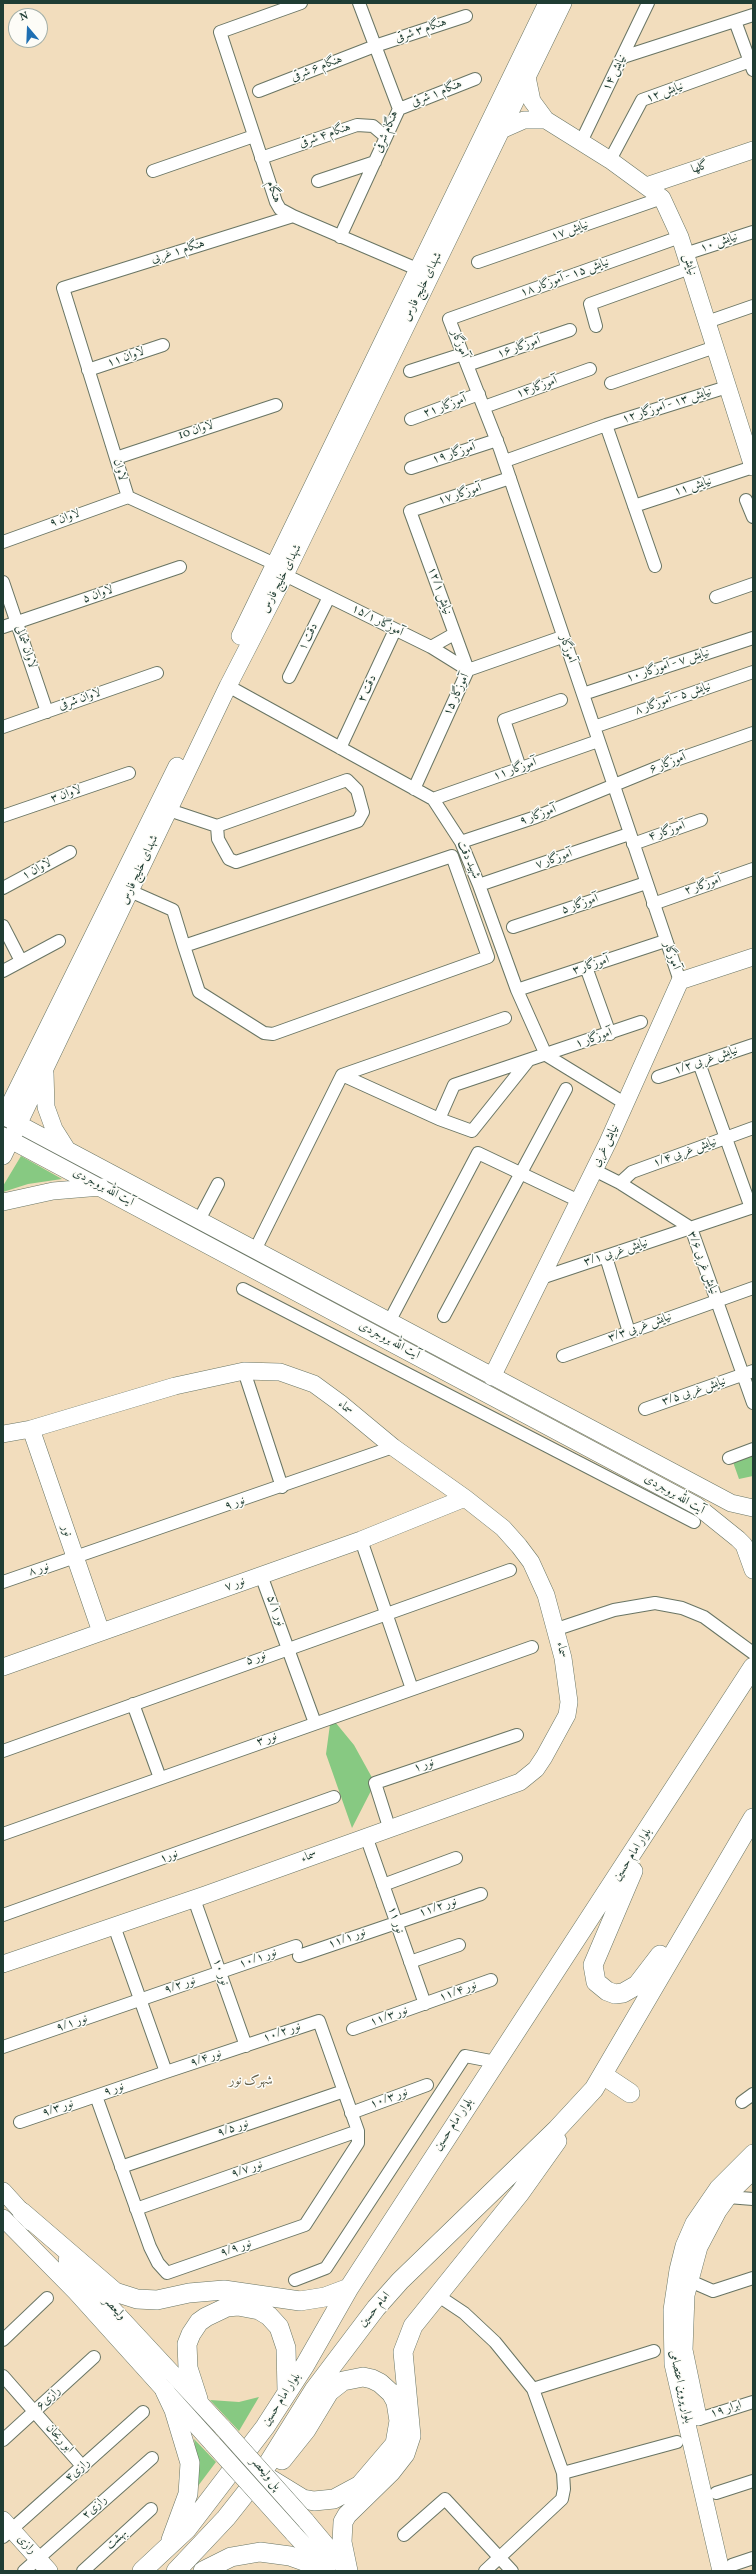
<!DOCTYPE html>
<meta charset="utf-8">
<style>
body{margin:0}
#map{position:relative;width:756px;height:2574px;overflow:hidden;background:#f2ddbd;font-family:Vollkorn,serif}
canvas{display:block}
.frame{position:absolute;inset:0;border:4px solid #1f3d34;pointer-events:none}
.north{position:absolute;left:8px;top:8px;width:40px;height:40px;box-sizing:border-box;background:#fdfcf7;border:1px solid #a4b0a9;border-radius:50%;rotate:341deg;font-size:11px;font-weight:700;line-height:16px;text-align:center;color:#1f3d34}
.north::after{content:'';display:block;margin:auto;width:14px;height:18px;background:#1f6fb2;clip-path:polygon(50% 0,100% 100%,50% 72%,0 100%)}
</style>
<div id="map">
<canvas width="756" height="2574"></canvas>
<div class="frame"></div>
<div class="north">N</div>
</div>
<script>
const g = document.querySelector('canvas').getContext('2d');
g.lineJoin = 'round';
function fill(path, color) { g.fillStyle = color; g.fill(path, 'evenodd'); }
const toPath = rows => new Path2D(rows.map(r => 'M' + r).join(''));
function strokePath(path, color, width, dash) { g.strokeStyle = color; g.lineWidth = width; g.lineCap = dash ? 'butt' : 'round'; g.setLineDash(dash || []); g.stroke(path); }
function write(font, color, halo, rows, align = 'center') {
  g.font = font + ' Vollkorn,Amiri,serif'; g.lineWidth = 3; g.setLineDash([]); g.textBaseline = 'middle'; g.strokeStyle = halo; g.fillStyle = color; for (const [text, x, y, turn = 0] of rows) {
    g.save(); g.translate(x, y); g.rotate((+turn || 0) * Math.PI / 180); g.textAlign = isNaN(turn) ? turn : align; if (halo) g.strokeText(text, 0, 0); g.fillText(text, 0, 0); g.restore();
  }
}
fill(toPath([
 [21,1156,62,1179,28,1184,3,1192,3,1186],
 [753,1455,753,1476,739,1479,733,1462],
 [331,1717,354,1745,375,1783,352,1828,326,1754],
 [259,2397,239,2431,210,2400,239,2402],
 [194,2439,216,2462,195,2490,197,2460]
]), '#87c982');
const street = toPath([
 [301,3,220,32,276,202,280,209,293,216,417,269],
 [735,21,753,70],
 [623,57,753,15],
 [259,91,375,46,466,16],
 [399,109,475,79],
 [581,142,648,3],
 [261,158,357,125,373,126,386,137],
 [610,160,642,100,753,60],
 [153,171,254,136],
 [318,181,375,162],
 [340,237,399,109,359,3],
 [680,237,449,319,500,449,680,981],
 [685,254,753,232],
 [478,262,662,198],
 [707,322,753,306],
 [596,326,590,304,690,268],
 [467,365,570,330],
 [88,370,163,345],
 [410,371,463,354],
 [611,383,715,347],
 [484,407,590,369],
 [411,419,479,394],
 [606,425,655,566],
 [116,458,276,405],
 [505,461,606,425,727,387],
 [411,468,497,440],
 [746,500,753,517],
 [634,506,753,467],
 [3,542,128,497],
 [275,564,128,497,63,288,293,216],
 [285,575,431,647,468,670],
 [3,582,47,712],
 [716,597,753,584],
 [3,627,180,567],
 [431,647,454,634],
 [468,670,410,511,510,478],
 [289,677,329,597],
 [228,686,433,799,461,842,479,885,517,990,546,1055,626,1104],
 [583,694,753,638],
 [3,727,157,673],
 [594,727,753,672],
 [340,748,395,630],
 [520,768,504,720,561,700],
 [414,789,468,670,562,637],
 [433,799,598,741],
 [169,810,217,826,347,780,357,790,363,812,358,821,236,862,229,859,224,850,218,839,217,826],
 [3,816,129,773],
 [461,842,536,817,673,761,753,733],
 [633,844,701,820],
 [479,885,629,834],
 [3,888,70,852],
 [130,891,173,910,184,946,199,992,264,1033,273,1034,488,957,452,856,184,946],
 [653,904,753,869],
 [3,926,21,961],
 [513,927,646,883],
 [586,967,610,1034],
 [3,971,59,941],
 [517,990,665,941],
 [699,1063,751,1208],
 [342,1075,439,1119,454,1085,641,1022],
 [658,1077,753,1045],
 [439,1119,472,1131,528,1061],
 [594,1170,620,1183,691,1228,753,1403],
 [620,1183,632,1172,753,1128],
 [199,1220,218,1184],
 [255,1250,342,1075,505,1018],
 [606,1257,629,1332],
 [541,1278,753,1207],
 [243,1289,694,1522],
 [444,1316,566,1089],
 [389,1322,478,1153,579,1201],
 [563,1356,753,1288],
 [244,1371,282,1487],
 [645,1409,753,1371],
 [729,1458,753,1449],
 [361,1540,412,1689],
 [261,1575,315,1723],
 [3,1582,393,1447],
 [557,1629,614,1610,655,1603,682,1608,704,1617,753,1653],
 [133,1704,160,1778],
 [3,1751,510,1570],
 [389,1827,375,1783,517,1735],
 [3,1834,532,1647],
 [366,1836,425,2004],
 [383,1885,456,1858],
 [194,1899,246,2046],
 [3,1915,334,1797],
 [114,1926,166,2072],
 [299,1956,481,1894],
 [410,1962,459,1945],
 [353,2029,491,1980],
 [3,2047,296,1946],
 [742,2102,753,2094],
 [351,2113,427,2085],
 [20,2122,96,2096,166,2072,319,2021,358,2131,358,2143,305,2225,167,2273,158,2263,150,2247,96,2096],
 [121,2167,344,2091],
 [728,2197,753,2199],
 [136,2209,358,2131],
 [295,2280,326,2268,465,2056,496,2062],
 [690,2281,713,2291,753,2278],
 [437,2295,464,2313,495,2342,533,2389,563,2473,564,2489,562,2499,485,2571],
 [3,2340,47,2298],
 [3,2376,83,2467],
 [533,2389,654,2351],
 [699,2419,753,2402],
 [3,2440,94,2357],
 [563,2473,677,2442],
 [716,2493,753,2481],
 [404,2535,445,2499,512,2571],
 [3,2537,143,2412],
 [732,2565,753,2558],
 [24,2571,152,2458],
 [83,2571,151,2509]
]);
const secondary = toPath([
 [527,77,532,101,546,120,610,160,662,198,680,237,753,467],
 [499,131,524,120,546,120],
 [646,186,753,150],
 [240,636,547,3],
 [45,1073,46,1107,54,1129,66,1148],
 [3,1118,177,766],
 [9,1119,731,1503,753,1508],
 [3,1136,697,1506,738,1539,744,1545,753,1570],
 [3,1156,228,686,285,575,563,3],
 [3,1202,53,1191,101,1187],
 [492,1377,608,1142,680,981,753,957],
 [31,1429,101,1632],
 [3,1434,31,1429,175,1386,244,1371,280,1372,314,1384,340,1403,393,1447,465,1498,503,1528,519,1546,531,1562,546,1595,563,1658,569,1702,567,1715,544,1757,536,1769,520,1782,205,1895,3,1964],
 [3,1667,361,1540,465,1498],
 [3,2191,31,2222],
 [3,2218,76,2292,213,2444],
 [67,2260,223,2428],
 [698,2417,684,2350,686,2295,699,2247,718,2211,733,2190,753,2171],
 [3,2520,49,2571],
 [306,2521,348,2571],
 [293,2533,327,2570],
 [721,2571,673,2364,672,2310,678,2270,684,2246,694,2223,718,2188,753,2153]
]);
const primary = toPath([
 [633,1871,593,1965,596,1982,607,1991,615,1994,623,1993,637,1985,660,1955],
 [603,2075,630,2093],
 [22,2212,115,2292,137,2299,157,2300,189,2293,224,2290,300,2301,325,2297,349,2288],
 [165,2391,174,2410,190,2463,188,2494,171,2540],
 [198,2399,188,2368,187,2344,191,2334,199,2322,206,2317,227,2307,238,2306,259,2310,269,2316,279,2327,286,2348,287,2391],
 [272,2480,303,2499,314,2501,334,2499,360,2485,395,2444,399,2421,396,2402,391,2393,380,2383,372,2379,363,2377,343,2381,329,2392,306,2430,282,2460],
 [142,2571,187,2529,265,2427,305,2365,349,2288,753,1667],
 [176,2571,226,2518,264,2470,314,2390,376,2308,400,2281,557,2129,594,2089,753,1818],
 [203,2571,231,2557,260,2552,290,2556,326,2569],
 [348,2571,342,2542,343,2522,347,2515,391,2472,405,2454,411,2436,403,2352,413,2326,520,2193,557,2141]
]);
strokePath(street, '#697564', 14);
strokePath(secondary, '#697564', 18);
strokePath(primary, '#697564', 20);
strokePath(street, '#fff', 12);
strokePath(secondary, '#fff', 17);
strokePath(primary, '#fff', 19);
const secondaryBridge = toPath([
 [223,2428,306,2521],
 [213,2444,293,2533]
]);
strokePath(secondaryBridge, '#697564', 18, []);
strokePath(secondaryBridge, '#fff', 17);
write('12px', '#1f3d34', '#fdfcf7', [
 ["هنگام ۳ شرقی",421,31,-19],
 ["هنگام ۶ شرقی",317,69,-21],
 ["نیایش ۱۴",615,73,-64],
 ["نیایش ۱۲",665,93,-21],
 ["هنگام ۱ شرقی",437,94,-22],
 ["هنگام شرقی",387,132,-67],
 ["هنگام ۴ شرقی",325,136,-19],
 ["گلها",700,168,-19],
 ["هنگام",273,192,69],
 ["نیایش ۱۷",570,231,-20],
 ["نیایش ۱۰",719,243,-19],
 ["هنگام ۱ غربی",178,252,-17],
 ["نیایش",689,265,73],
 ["نیایش ۱۵ - آموزگار ۱۸",565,278,-20],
 ["شهدای خلیج فارس",423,287,-64],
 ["آموزگار",459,344,68],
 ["آموزگار ۱۶",519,348,-19],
 ["لاوان ۱۱",126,358,-19],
 ["آموزگار۱۴",537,388,-20],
 ["نیایش ۱۳ - آموزگار ۱۲",667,406,-18],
 ["آموزگار ۲۱",445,407,-20],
 ["لاوان 10",196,431,-18],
 ["آموزگار ۱۹",454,454,-18],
 ["لاوان",119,470,73],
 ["نیایش ۱۱",693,487,-18],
 ["آموزگار ۱۷",460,495,-18],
 ["لاوان ۹",65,519,-20],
 ["شهدای خلیج فارس",282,579,-63],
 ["نیایش ۱۲/۱",439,591,70],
 ["لاوان ۵",98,595,-19],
 ["آموزگار ۱۵/۱",377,621,27],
 ["دقت ۱",309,637,-63],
 ["لاوان شمالی",25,647,71],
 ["آموزگار",567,649,71],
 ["نیایش ۷ - آموزگار ۱۰",668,666,-18],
 ["دقت ۲",368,689,-65],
 ["آموزگار ۱۵",457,695,-65],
 ["نیایش ۵ - آموزگار ۸",673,699,-19],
 ["لاوان شرقی",80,700,-19],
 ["آموزگار ۶",668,764,-21],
 ["آموزگار ۱۱",515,770,-19],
 ["لاوان ۳",66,795,-19],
 ["آموزگار ۹",538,816,-20],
 ["آموزگار ۴",667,832,-19],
 ["شهید دقت",468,860,66],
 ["آموزگار ۷",554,860,-19],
 ["لاوان ۱",37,870,-28],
 ["شهدای خلیج فارس",140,870,-65],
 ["آموزگار ۲",703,886,-19],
 ["آموزگار ۵",580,905,-19],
 ["آموزگار",671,956,70],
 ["آموزگار ۳",591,966,-18],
 ["آموزگار ۱",594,1039,-19],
 ["نیایش غربی ۱/۲",706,1061,-19],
 ["نیایش غربی",606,1146,-64],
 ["نیایش غربی ۱/۴",685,1153,-20],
 ["آیت الله بروجردی",103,1188,28],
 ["نیایش غربی ۳/۱",616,1253,-18],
 ["نیایش غربی ۳/۶",702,1263,69],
 ["نیایش غربی ۳/۳",640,1328,-20],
 ["آیت الله بروجردی",389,1341,28],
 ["نیایش غربی ۳/۵",694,1392,-19],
 ["سماء",345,1408,38],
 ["آیت الله بروجردی",674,1495,30],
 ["نور ۹",235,1504,-19],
 ["نور",66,1531,71],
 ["نور ۸",39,1570,-18],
 ["نور ۷",235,1585,-20],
 ["نور ۵/۱",275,1611,69],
 ["سماء",561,1650,78],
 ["نور ۵",256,1659,-20],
 ["نور ۳",267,1740,-20],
 ["نور ۱",424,1766,-19],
 ["بلوار امام حسین",633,1855,-57],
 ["نور۱",169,1857,-20],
 ["سماء",309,1857,-20],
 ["نور ۱۱/۲",438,1908,-18],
 ["نور ۱۱",395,1920,71],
 ["نور ۱۱/۱",347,1939,-20],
 ["نور ۱۰/۱",258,1959,-19],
 ["نور ۱۰",220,1972,71],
 ["نور ۹/۲",180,1986,-19],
 ["نور ۱۱/۴",458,1992,-20],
 ["نور ۱۱/۳",389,2017,-19],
 ["نور ۹/۱",72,2024,-19],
 ["نور ۱۰/۲",282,2033,-19],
 ["نور ۹/۴",206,2059,-19],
 ["نور ۹",114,2090,-19],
 ["نور ۱۰/۳",389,2099,-20],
 ["نور ۹/۳",58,2109,-19],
 ["بلوار امام حسین",454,2125,-56],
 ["نور ۹/۵",233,2129,-19],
 ["نور ۹/۷",247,2170,-19],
 ["نور ۹/۹",236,2249,-19],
 ["ولیعصر",114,2309,47],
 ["امام حسین",375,2310,-50],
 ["بلوار پروین اعتصامی",680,2387,78],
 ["رازی۶",49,2399,-43],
 ["بلوار امام حسین",282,2400,-57],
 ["ابرار ۱۹",726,2410,-17],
 ["ابو ریحان",59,2439,48],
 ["رازی۴",78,2471,-42],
 ["پل ولیعصر",265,2474,48],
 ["رازی۲",95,2508,-42],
 ["بهشت",117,2540,-42],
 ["رازی",26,2545,47]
]);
write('13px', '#64604b', '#fdfcf7', [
 ["شهرک نور",251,2082]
]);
</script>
